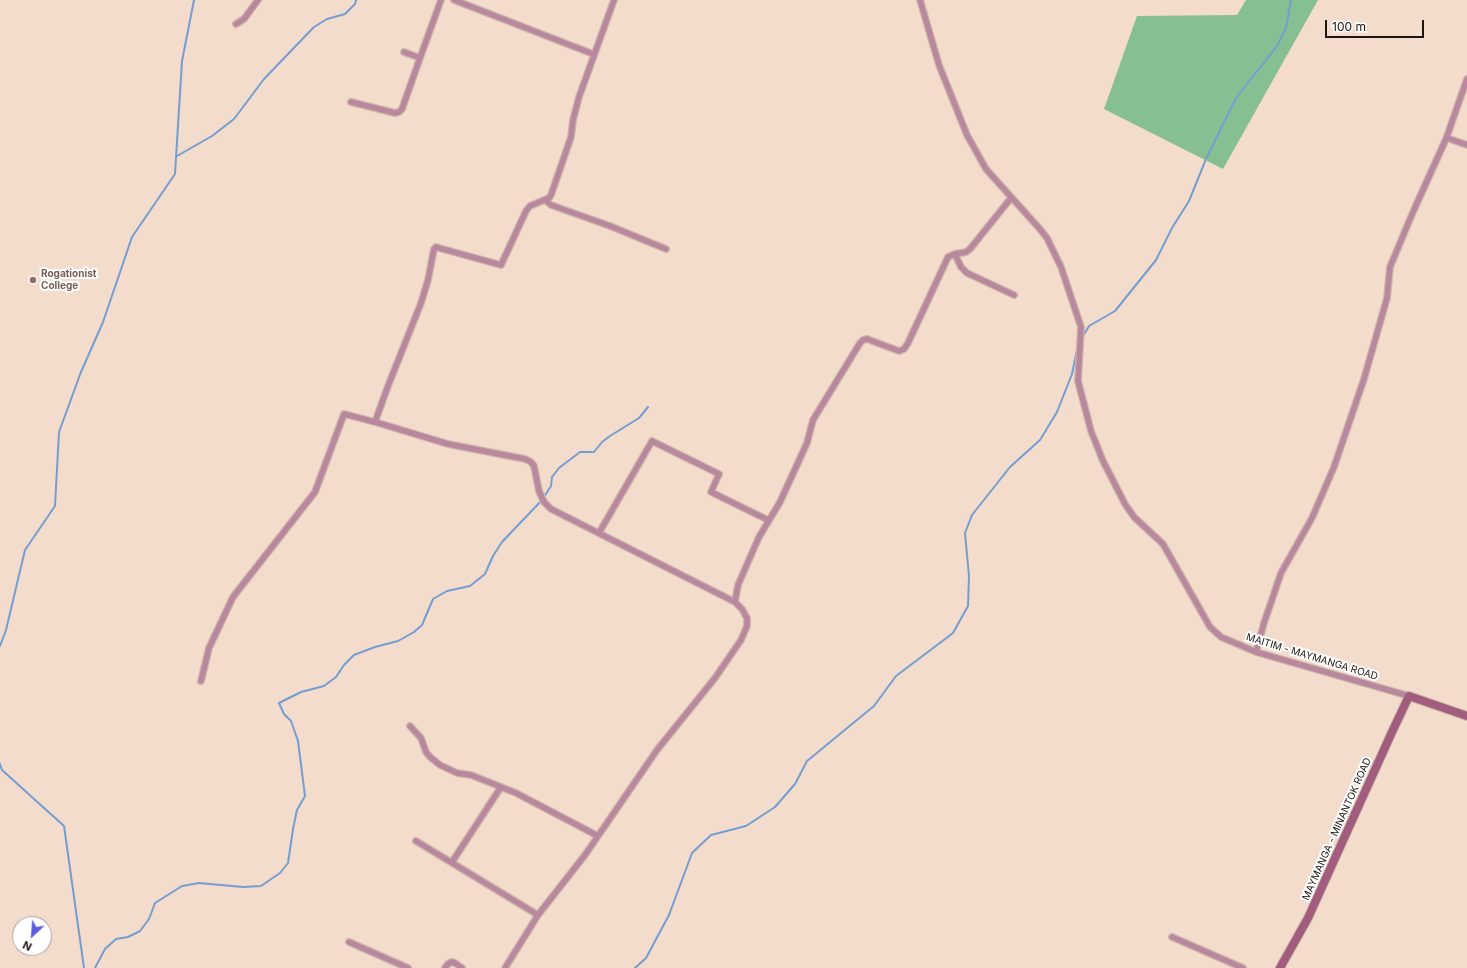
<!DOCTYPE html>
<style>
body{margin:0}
#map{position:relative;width:1467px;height:968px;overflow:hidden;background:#f3dccb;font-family:Inter,sans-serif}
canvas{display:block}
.north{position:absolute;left:12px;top:916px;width:40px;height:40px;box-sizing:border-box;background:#fff;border:1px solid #a5a19f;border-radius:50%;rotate:206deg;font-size:11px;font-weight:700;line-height:16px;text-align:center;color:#1d1510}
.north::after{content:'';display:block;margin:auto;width:14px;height:18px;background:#5c5fd7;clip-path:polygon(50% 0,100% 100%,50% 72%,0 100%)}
.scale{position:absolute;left:1325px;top:20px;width:99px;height:18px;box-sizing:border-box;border:2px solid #1d1510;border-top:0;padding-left:5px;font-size:12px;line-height:14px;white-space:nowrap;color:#1d1510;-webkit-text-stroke:3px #fff;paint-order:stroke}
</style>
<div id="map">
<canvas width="1467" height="968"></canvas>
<div class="north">N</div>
<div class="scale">100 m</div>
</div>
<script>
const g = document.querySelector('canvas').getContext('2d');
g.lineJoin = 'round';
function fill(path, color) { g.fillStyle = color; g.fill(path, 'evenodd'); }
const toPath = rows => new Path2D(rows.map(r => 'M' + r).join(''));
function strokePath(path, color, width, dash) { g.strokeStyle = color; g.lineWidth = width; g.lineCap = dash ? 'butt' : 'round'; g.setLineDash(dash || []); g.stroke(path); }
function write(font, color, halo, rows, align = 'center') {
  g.font = font + ' Inter,sans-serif'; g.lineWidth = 4; g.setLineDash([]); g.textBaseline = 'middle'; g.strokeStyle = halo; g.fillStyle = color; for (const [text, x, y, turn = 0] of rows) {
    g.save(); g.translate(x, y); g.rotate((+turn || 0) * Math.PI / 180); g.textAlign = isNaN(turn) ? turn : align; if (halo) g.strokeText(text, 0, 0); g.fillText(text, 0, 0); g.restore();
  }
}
fill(toPath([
 [1246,0,1318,0,1223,169,1104,109,1137,16,1237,15]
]), '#86c092');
strokePath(toPath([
 [177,156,212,136,234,119,264,79,314,27,327,19,345,14,355,4,356,0],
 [1082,338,1089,326,1115,311,1156,260,1172,228,1189,201,1206,159,1236,98,1277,46,1286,28,1291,0],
 [0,646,6,630,25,550,55,506,59,432,81,372,103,322,132,237,175,174,182,61,194,0],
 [0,764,2,770,64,826,84,968],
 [95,968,105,949,116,939,128,937,140,931,149,919,155,903,182,886,199,883,243,887,261,886,280,873,288,863,293,829,297,810,305,796,298,741,291,721,284,714,279,703,301,692,324,686,336,677,344,665,354,655,375,647,398,641,414,632,422,625,433,599,447,591,470,586,485,574,493,556,502,542,542,500,551,486,552,477,559,468,580,452,594,452,602,442,610,436,639,418,648,407],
 [635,968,646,958,669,915,692,853,711,835,746,826,775,807,795,784,807,761,874,706,896,676,953,633,968,606,969,576,965,533,972,515,1010,467,1040,440,1057,412,1072,374,1078,345]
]), '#749dd1', 2);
const street = toPath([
 [454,0,593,54],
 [920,0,939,65,967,135,986,169,1039,228,1047,238,1061,267,1081,327,1078,381,1091,431,1103,461,1125,504,1134,517,1163,544,1210,627,1221,637,1256,652,1409,696],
 [236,24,244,19,258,0],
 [404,52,420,58,441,0],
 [351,102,395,113,399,112,402,109,420,58],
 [1447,138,1467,145],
 [545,200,551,205,610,226,666,249],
 [955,254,961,267,967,273,1014,295],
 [375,422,448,444,525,459,531,462,534,466,539,491,544,502,551,509,735,602,742,609,747,618,747,626,741,640,715,678,657,750,585,855,538,915,505,968],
 [599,533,652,441,719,474,711,492,768,520],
 [735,602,738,585,759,537,780,502,807,443,813,420,860,343,863,340,867,339,899,351,904,349,908,343,948,257,955,254,966,252,970,249,1011,198],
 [1256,652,1264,623,1281,573,1312,518,1334,467,1364,379,1387,298,1390,267,1413,212,1446,139,1467,79],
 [201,681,209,648,233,597,315,492,344,414,375,422,388,386,421,303,428,280,434,249,436,247,439,248,501,265,526,211,530,206,549,198,551,195,571,137,573,120,579,97,614,0],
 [410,726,421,738,426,752,430,757,440,765,457,773,471,775,516,793,598,836],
 [416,841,538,915],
 [452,862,501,787],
 [1172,937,1243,968],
 [349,942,408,968],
 [445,968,448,964,451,962,455,963,462,968]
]);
const secondary = toPath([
 [1280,968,1308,918,1392,732,1409,696,1467,716]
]);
strokePath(street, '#ccb8a9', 8);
strokePath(secondary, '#ccb8a9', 10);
strokePath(street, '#b9889e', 5.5);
strokePath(secondary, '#a25c7e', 8);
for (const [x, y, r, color] of [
 [33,280,4,"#8d6e63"]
]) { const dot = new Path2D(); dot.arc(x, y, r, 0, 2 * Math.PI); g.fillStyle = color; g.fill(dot); strokePath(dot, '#fff', 1.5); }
write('bold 10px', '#785e54', '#fff', [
 ["Rogationist",41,274],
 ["College",41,286]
], 'left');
write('10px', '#1d1510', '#fff', [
 ["MAITIM - MAYMANGA ROAD",1312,657,17],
 ["MAYMANGA - MINANTOK ROAD",1337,829,-66]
]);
</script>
